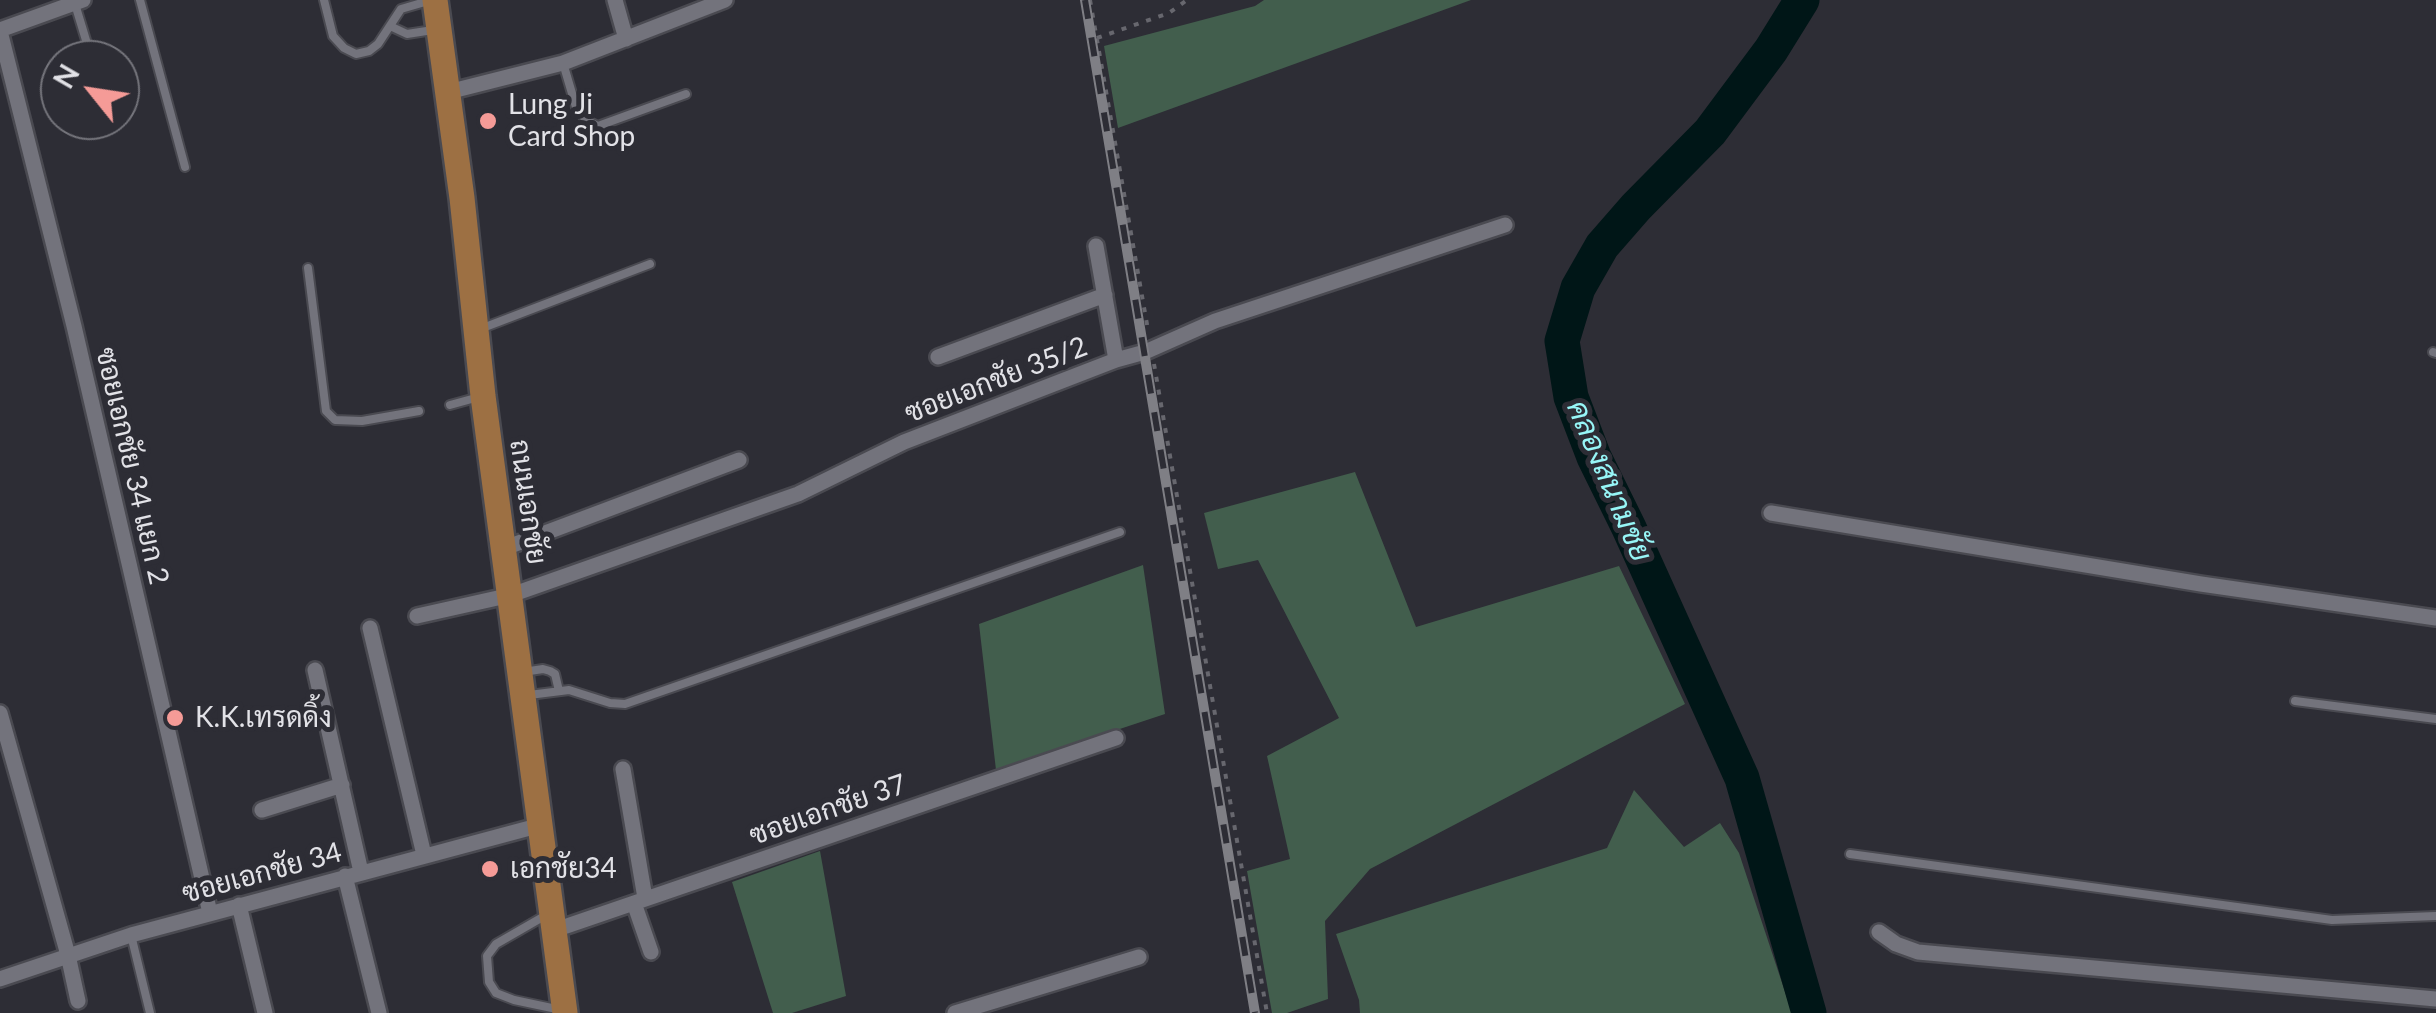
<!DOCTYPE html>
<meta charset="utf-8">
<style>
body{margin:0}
#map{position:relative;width:2436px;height:1013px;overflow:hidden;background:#2d2d35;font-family:Lato,sans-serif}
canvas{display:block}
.north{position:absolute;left:40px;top:40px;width:100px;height:100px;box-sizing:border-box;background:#2d2d35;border:2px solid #75757c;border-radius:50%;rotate:300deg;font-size:28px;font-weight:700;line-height:40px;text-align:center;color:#e2e2e7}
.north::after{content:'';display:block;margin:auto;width:35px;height:45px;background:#f59b97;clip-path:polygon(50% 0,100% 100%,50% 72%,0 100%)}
</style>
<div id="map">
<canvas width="2436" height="1013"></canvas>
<div class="north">N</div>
</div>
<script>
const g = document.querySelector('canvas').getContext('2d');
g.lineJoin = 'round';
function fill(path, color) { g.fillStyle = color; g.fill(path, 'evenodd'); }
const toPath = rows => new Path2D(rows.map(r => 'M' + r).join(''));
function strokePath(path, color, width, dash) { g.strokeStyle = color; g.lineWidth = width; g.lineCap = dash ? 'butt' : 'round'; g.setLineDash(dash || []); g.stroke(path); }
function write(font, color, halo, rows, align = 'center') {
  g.font = font + ' Lato,Sarabun,sans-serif'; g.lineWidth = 10; g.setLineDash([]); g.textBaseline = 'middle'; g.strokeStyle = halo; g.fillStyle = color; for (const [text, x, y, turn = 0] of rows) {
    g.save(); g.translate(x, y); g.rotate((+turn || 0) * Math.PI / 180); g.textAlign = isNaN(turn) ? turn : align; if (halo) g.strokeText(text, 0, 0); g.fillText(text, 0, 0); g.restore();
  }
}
fill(toPath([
 [1264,0,1471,0,1118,128,1104,46,1255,6],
 [1355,472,1416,627,1619,566,1685,704,1370,869,1325,921,1328,999,1287,1013,1272,1013,1247,871,1290,859,1267,756,1339,718,1258,560,1218,569,1204,513],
 [1143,565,1165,714,996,770,979,624],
 [1634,790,1684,847,1720,823,1739,853,1792,1013,1360,1013,1359,1000,1336,934,1607,848],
 [820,851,846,996,792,1013,773,1013,732,882]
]), '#425e4d');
strokePath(toPath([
 [1802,0,1771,50,1710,132,1636,207,1602,246,1578,288,1562,341,1571,397,1594,457,1629,528,1742,778,1809,1013]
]), '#001617', 35);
const service = toPath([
 [140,0,185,167],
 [324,0,333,36,344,48,356,54,369,51,378,44,401,9,432,0],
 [75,4,92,60],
 [390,26,407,34,433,30],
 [563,63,576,107,586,120,598,126,686,94],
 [308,268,326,411,335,420,362,421,419,411],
 [480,329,650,264],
 [2433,352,2436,353],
 [450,405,479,397],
 [523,672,543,669,550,671,555,674,559,691],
 [529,695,569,690,610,703,625,704,1120,532],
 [2295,701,2436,719],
 [1850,854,2332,920,2436,916],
 [548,914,496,944,487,956,489,982,496,993,514,1000,561,1010],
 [131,935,150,1013]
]);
const minor = toPath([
 [615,0,626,39],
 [0,30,83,0],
 [0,31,74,326,210,913],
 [448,92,563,63,725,0],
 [1096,246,1116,360],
 [938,357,1105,295],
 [1771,513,2201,584,2436,618],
 [505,548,739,460],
 [417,616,511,595,798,494,904,442,1116,360,1145,352,1215,321,1505,225],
 [370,628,424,855],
 [315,670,361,872],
 [0,713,68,955,78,1001],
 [623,769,645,898],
 [262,810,342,785],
 [345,876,379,1013],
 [634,903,651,952],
 [239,905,265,1013],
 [555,930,1116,738],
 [1879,932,1896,944,1918,952,2436,999],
 [0,979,131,935,541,825],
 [955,1013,1139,957]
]);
const primary = toPath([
 [435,0,462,198,483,396,565,1013]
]);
strokePath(service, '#4a4a51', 12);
strokePath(minor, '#4a4a51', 20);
strokePath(primary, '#4a4a51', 30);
strokePath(toPath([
 [1090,0,1148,330],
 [1097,38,1169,13,1187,0],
 [1154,364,1267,1013]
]), '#67676e', 4, [5, 8]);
strokePath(service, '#73737c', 8);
strokePath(minor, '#73737c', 15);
strokePath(primary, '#9d7043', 25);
const rail = toPath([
 [1085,0,1255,1013]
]);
strokePath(rail, '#7f7f85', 10);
strokePath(rail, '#2d2d35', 6, [19]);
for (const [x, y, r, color] of [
 [488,121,10,"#f59b97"],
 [175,718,10,"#f59b97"],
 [490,869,10,"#f59b97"]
]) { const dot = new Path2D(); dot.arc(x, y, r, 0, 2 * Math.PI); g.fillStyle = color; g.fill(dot); strokePath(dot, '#2d2d35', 4); }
write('28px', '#e2e2e7', '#2d2d35', [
 ["Lung Ji",508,105],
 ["Card Shop",508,137],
 ["K.K.เทรดดิ้ง",195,718],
 ["เอกชัย34",510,869]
], 'left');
write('28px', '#e2e2e7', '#2d2d35', [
 ["ซอยเอกชัย 35/2",996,380,-21],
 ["ซอยเอกชัย 34 แยก 2",132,466,77],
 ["ถนนเอกชัย",528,502,82],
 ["ซอยเอกชัย 37",828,810,-19],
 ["ซอยเอกชัย 34",262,873,-15]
]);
write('italic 30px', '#97f6f7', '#2d2d35', [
 ["คลองสนามชัย",1609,481,67]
]);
</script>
